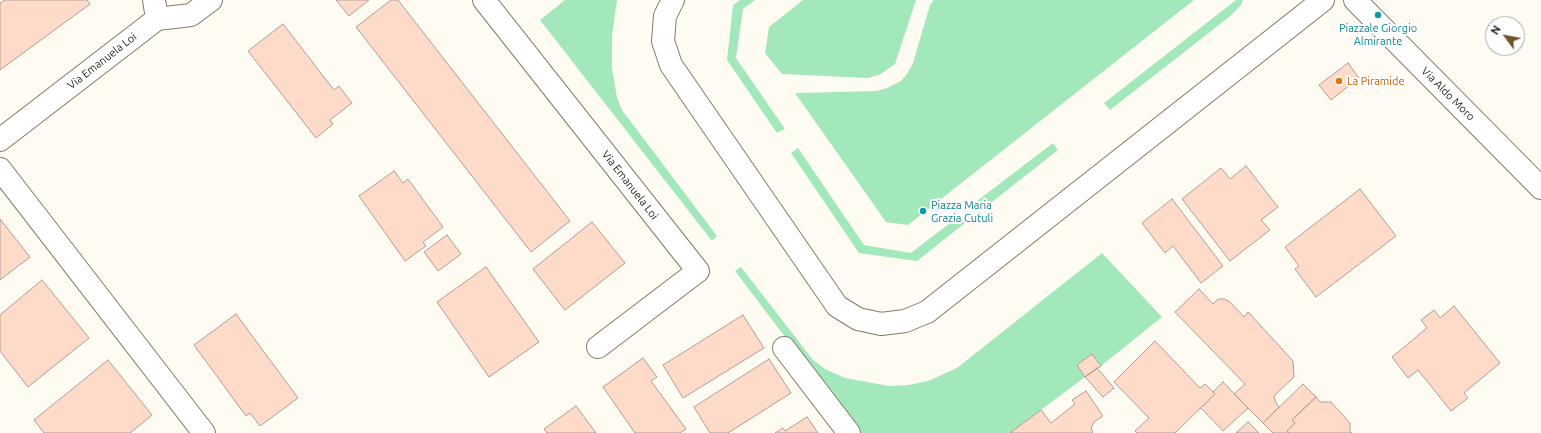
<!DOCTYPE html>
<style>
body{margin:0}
#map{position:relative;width:1541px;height:433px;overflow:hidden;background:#fefbf3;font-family:Ubuntu,sans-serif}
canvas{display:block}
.north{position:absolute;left:1485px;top:16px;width:40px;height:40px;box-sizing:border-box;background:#fff;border:1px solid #a8a7a4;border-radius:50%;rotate:302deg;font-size:11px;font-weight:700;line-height:16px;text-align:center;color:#25221b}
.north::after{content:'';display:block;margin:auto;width:14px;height:18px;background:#715428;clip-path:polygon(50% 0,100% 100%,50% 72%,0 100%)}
</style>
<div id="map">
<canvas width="1541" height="433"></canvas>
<div class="north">N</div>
</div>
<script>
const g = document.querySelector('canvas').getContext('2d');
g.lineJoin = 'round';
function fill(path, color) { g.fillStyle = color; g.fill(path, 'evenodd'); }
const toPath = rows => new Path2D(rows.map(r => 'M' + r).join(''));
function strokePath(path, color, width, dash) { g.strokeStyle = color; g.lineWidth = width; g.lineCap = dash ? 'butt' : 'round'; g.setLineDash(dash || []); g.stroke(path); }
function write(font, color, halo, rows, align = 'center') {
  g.font = font + ' Ubuntu,sans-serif'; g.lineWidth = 4; g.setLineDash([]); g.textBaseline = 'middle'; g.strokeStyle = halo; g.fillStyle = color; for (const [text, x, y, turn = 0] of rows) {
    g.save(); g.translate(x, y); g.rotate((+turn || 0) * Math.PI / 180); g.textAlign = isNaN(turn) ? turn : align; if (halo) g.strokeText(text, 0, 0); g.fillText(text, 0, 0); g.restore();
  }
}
fill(toPath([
 [565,0,617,0,612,36,612,68,617,98,622,110,717,236,712,241,540,20],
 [740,0,755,0,743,9,736,58,785,129,777,133,727,60,733,5],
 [803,0,916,0,895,64,881,74,868,78,782,74,765,53,769,27],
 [934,0,1194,0,908,225,886,222,795,93,876,91,887,88,901,81,907,74,913,63,930,5],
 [1236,0,1243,0,1241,5,1229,17,1110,110,1104,103],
 [1053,143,1058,150,983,209,977,201],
 [798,148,864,245,911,253,959,216,965,223,917,261,859,253,791,153],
 [1102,253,1162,317,1101,366,1092,354,1077,365,1085,377,1010,433,858,433,735,271,741,267,813,360,825,369,845,378,889,386,908,385,928,381,957,368]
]), '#a3e8bb');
const building = toPath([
 [5,0,87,0,90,4,0,70,0,3,5,0],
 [336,0,369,0,349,16,336,0],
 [391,0,398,0,570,221,531,252,356,27,391,0],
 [283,24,334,90,339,86,352,103,330,120,333,124,316,138,248,51,283,24],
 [1348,63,1359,78,1331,100,1319,85,1348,63],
 [1246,166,1278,207,1261,220,1270,230,1230,261,1182,199,1221,168,1230,179,1246,166],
 [394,171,403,183,408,179,443,227,423,242,426,246,405,261,359,196,394,171],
 [1360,189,1396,236,1316,297,1295,269,1299,266,1285,247,1360,189],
 [1172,199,1223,266,1201,283,1173,246,1165,253,1142,223,1172,199],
 [0,219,30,257,0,280,0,219],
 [592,222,625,263,565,310,533,269,592,222],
 [447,235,461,254,438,271,424,252,447,235],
 [486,267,539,342,489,377,437,302,486,267],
 [42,280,89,338,28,387,0,351,0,315,42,280],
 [1199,289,1213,304,1218,299,1224,299,1230,302,1244,317,1248,312,1293,361,1294,377,1274,396,1276,403,1279,407,1263,423,1234,394,1245,384,1175,312,1199,289],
 [1454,306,1500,363,1464,393,1468,398,1451,411,1418,370,1408,378,1392,357,1427,328,1421,320,1434,310,1440,318,1454,306],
 [236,314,298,398,260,426,250,413,246,416,194,345,236,314],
 [743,315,764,348,683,398,663,365,743,315],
 [1155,341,1200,388,1205,384,1215,394,1175,433,1137,433,1135,431,1149,418,1114,382,1155,341],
 [1092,354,1101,366,1085,377,1077,365,1092,354],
 [643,358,657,377,651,381,686,429,680,433,635,433,603,387,643,358],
 [769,359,791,393,728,433,710,433,694,407,769,359],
 [108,360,152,415,130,433,44,433,34,420,108,360],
 [1097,368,1114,388,1103,397,1085,377,1097,368],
 [1223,382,1248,408,1223,431,1201,408,1215,394,1213,392,1223,382],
 [1303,384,1316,397,1292,420,1295,423,1287,431,1289,433,1273,433,1263,423,1303,384],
 [1086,391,1103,416,1094,422,1091,429,1093,432,1092,433,1010,433,1041,410,1051,423,1075,404,1072,400,1086,391],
 [1316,397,1320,402,1331,402,1350,423,1350,431,1352,433,1289,433,1287,431,1295,423,1292,420,1316,397],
 [576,406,596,433,547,433,544,429,576,406],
 [807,417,818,433,775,433,783,428,785,431,807,417],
 [1248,422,1259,433,1236,433,1248,422]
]);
fill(building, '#fedac9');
strokePath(building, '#b19d94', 1);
const minor = toPath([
 [154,0,157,19],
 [484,0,698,271,598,347],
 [673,0,665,16,663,41,671,65,837,306,858,319,881,324,905,321,927,312,1323,0],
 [1355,0,1541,188],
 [0,140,157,19,191,15,211,0],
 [0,169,204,433],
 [784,348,849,433]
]);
strokePath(minor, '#837b6a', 24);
strokePath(minor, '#fff', 22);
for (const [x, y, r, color] of [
 [1378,15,4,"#0f9aa8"],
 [1339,81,4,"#e8710a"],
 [923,211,4,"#0f9aa8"]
]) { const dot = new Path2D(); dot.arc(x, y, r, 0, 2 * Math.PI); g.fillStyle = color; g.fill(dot); strokePath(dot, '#fff', 1.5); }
write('11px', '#0d838f', '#fff', [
 ["Piazzale Giorgio",1378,28],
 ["Almirante",1378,41],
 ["Piazza Maria",931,205,"left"],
 ["Grazia Cutuli",931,218,"left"]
]);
write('11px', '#25221b', '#fff', [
 ["Via Emanuela Loi",102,61,-38],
 ["Via Aldo Moro",1448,94,45],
 ["Via Emanuela Loi",630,185,52]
]);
write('11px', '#c56008', '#fff', [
 ["La Piramide",1347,81]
], 'left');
</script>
